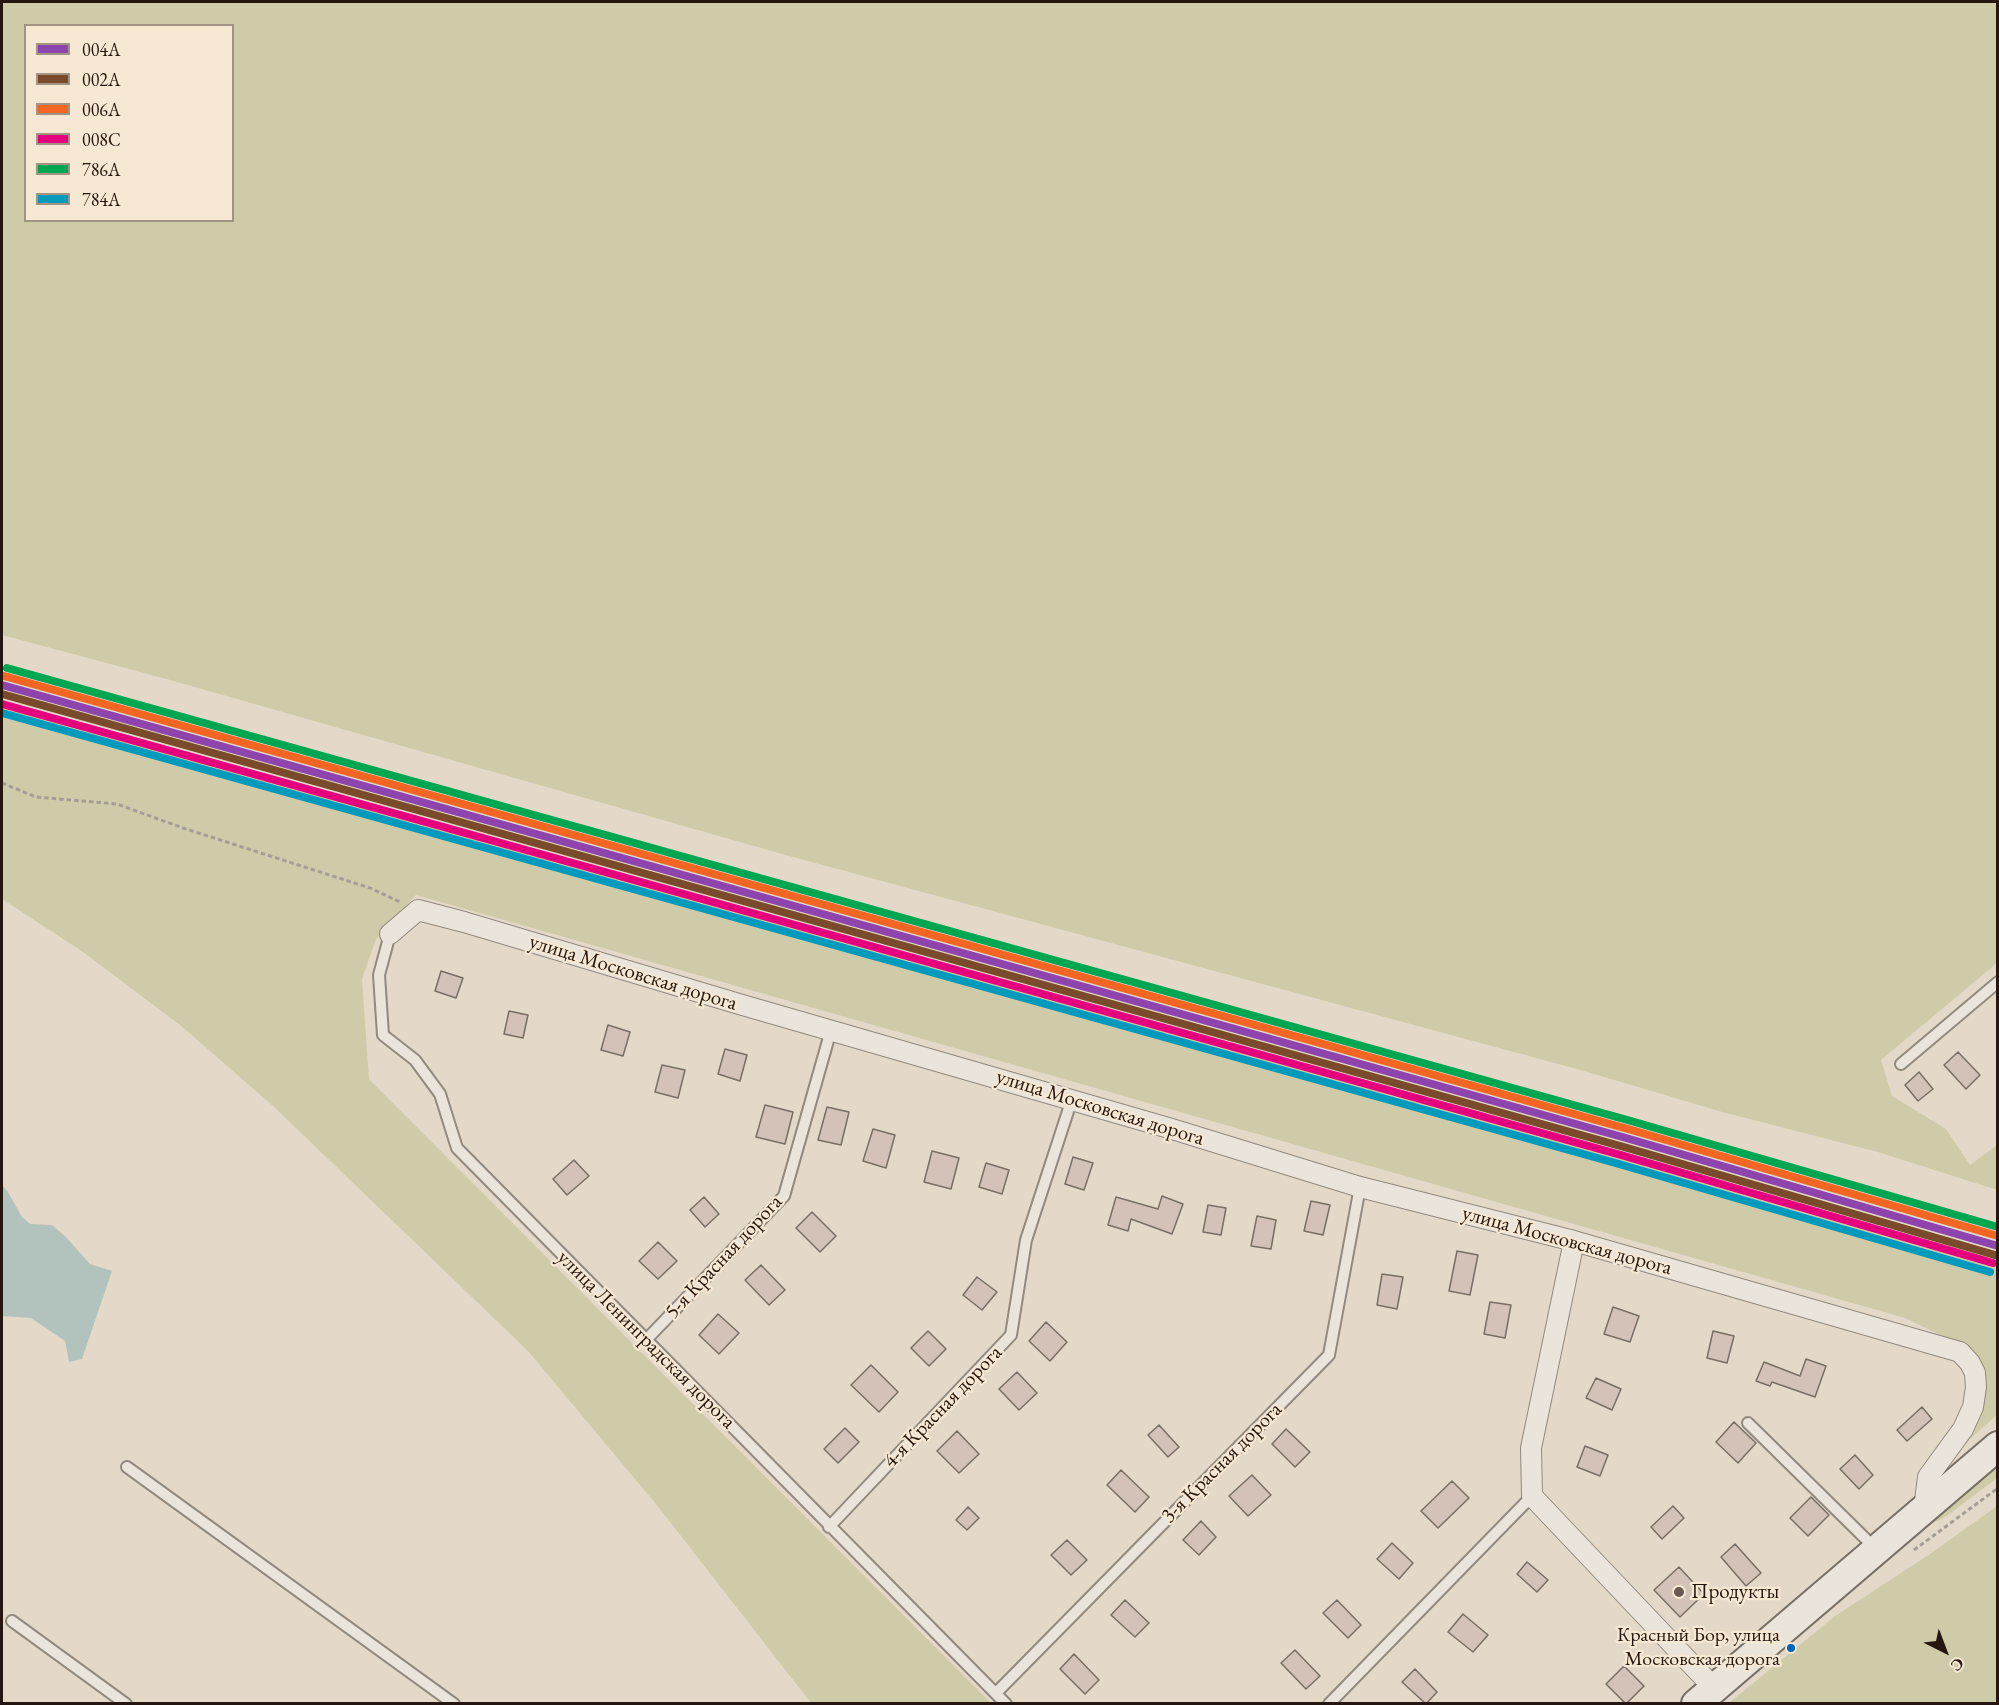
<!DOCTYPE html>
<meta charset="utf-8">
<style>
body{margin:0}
#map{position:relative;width:1999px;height:1705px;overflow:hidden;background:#e4d9c8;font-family:"EB Garamond",serif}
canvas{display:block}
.frame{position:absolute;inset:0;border:3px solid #25160f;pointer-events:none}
.legend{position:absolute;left:24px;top:24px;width:210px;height:198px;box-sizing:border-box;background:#f6e8d3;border:2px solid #a29485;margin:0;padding:8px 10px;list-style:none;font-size:18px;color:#25160f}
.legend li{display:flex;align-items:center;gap:12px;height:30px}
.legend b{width:30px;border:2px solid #a29485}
.north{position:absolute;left:1915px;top:1621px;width:60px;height:60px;-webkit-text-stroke:4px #f6e8d3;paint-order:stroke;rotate:138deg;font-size:16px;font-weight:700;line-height:24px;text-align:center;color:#25160f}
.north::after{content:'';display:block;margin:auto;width:21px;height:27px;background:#25160f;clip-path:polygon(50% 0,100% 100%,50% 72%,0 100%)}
</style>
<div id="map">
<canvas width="1999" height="1705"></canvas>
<div class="frame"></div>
<ul class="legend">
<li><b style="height:8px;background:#8e44ad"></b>004А</li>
<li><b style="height:8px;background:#7a4b2a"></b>002А</li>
<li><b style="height:8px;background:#f26522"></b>006А</li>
<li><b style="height:8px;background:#e5007d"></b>008С</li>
<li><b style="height:8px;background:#00a651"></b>786А</li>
<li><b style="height:8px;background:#049abb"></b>784А</li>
</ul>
<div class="north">С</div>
</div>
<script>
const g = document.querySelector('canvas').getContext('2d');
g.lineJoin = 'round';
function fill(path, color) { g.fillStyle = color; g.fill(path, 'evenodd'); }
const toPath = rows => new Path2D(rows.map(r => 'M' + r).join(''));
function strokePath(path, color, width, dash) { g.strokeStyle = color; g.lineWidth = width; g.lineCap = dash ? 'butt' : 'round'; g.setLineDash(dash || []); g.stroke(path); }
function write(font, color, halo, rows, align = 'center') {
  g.font = font + ' "EB Garamond",serif'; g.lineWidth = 4.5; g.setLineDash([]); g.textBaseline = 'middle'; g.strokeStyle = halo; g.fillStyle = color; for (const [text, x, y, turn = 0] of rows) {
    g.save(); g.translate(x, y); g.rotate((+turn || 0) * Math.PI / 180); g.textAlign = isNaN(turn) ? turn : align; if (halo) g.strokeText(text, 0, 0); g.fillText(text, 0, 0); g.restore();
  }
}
fill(toPath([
 [2,2,1997,2,1997,963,1881,1060,1892,1096,1946,1129,1970,1165,1997,1145,1997,1190,1878,1152,1722,1112,1584,1071,782,854,170,680,2,635],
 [26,26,232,26,232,220,26,220],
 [2,705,1549,1138,1997,1258,1997,1415,1952,1455,1971,1429,1963,1346,1905,1318,416,895,376,939,362,979,369,1079,991,1703,811,1703,660,1509,528,1351,273,1106,180,1025,83,952,2,899],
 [1997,1461,1997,1478,1944,1518,1912,1532],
 [1997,1506,1997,1703,1729,1703,1835,1616,1930,1554]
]), '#cfcba8');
fill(toPath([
 [2,1185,8,1192,22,1217,30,1224,52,1225,66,1237,90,1264,112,1271,82,1359,69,1362,65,1341,31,1318,2,1316]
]), '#b2c3bd');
const building = toPath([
 [441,971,463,978,456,998,435,991,441,971],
 [509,1011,528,1015,523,1038,504,1034,509,1011],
 [608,1025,630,1032,623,1056,601,1050,608,1025],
 [725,1049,747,1055,740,1081,718,1074,725,1049],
 [1958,1052,1980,1075,1966,1089,1944,1065,1958,1052],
 [662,1065,685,1070,678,1098,655,1092,662,1065],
 [1919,1072,1933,1089,1918,1101,1905,1085,1919,1072],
 [765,1105,793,1112,785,1144,756,1137,765,1105],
 [827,1107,849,1112,841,1145,818,1140,827,1107],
 [873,1129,895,1135,886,1168,863,1161,873,1129],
 [932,1151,959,1158,951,1189,924,1182,932,1151],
 [1073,1157,1093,1163,1084,1190,1065,1184,1073,1157],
 [574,1160,589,1176,567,1195,553,1179,574,1160],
 [986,1163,1009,1170,1002,1194,979,1187,986,1163],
 [1162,1196,1183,1204,1172,1234,1131,1219,1128,1231,1108,1225,1116,1197,1158,1209,1162,1196],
 [704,1197,719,1214,705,1227,690,1210,704,1197],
 [1311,1201,1330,1205,1323,1235,1304,1231,1311,1201],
 [1208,1205,1226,1208,1221,1235,1203,1232,1208,1205],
 [812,1212,836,1236,820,1252,796,1228,812,1212],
 [1257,1216,1276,1220,1271,1249,1251,1246,1257,1216],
 [658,1242,677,1261,658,1279,639,1261,658,1242],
 [1457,1251,1478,1255,1470,1295,1449,1291,1457,1251],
 [761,1265,785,1290,769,1305,745,1280,761,1265],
 [1382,1274,1403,1277,1397,1309,1377,1305,1382,1274],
 [977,1277,997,1292,982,1310,963,1295,977,1277],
 [1490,1302,1511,1305,1505,1338,1484,1334,1490,1302],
 [1613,1307,1639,1316,1630,1342,1604,1334,1613,1307],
 [718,1314,739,1333,719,1354,699,1335,718,1314],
 [1046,1322,1067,1342,1050,1361,1029,1341,1046,1322],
 [928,1331,946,1349,929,1366,911,1348,928,1331],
 [1713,1331,1734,1336,1727,1363,1707,1358,1713,1331],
 [1806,1359,1826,1366,1815,1397,1772,1382,1770,1386,1756,1381,1764,1362,1800,1376,1806,1359],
 [871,1365,898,1392,879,1412,851,1385,871,1365],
 [1017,1372,1037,1393,1019,1410,999,1389,1017,1372],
 [1596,1378,1621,1389,1612,1410,1586,1398,1596,1378],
 [1922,1407,1932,1419,1907,1441,1897,1430,1922,1407],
 [1734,1422,1756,1443,1738,1463,1716,1442,1734,1422],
 [1159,1425,1179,1447,1168,1457,1148,1435,1159,1425],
 [845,1428,859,1442,838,1463,824,1449,845,1428],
 [1286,1429,1310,1452,1295,1467,1272,1444,1286,1429],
 [957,1431,979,1454,959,1473,937,1451,957,1431],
 [1585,1446,1608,1455,1600,1476,1577,1467,1585,1446],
 [1855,1455,1873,1475,1859,1489,1840,1469,1855,1455],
 [1121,1470,1149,1497,1135,1512,1107,1485,1121,1470],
 [1252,1475,1271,1495,1248,1516,1229,1496,1252,1475],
 [1452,1481,1469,1498,1438,1528,1421,1511,1452,1481],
 [1811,1497,1829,1515,1808,1536,1790,1518,1811,1497],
 [1673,1506,1684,1518,1662,1539,1651,1527,1673,1506],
 [968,1507,979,1518,967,1530,956,1520,968,1507],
 [1201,1521,1216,1537,1199,1555,1183,1540,1201,1521],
 [1067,1540,1087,1560,1071,1575,1051,1555,1067,1540],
 [1392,1543,1413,1563,1399,1579,1377,1559,1392,1543],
 [1735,1544,1761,1573,1746,1586,1721,1557,1735,1544],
 [1527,1562,1548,1580,1537,1592,1517,1574,1527,1562],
 [1679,1567,1704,1594,1680,1617,1654,1590,1679,1567],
 [1125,1600,1149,1623,1135,1637,1111,1615,1125,1600],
 [1337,1600,1361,1625,1348,1638,1323,1613,1337,1600],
 [1463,1614,1488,1635,1473,1652,1448,1632,1463,1614],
 [1295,1650,1320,1676,1306,1689,1281,1663,1295,1650],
 [1074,1654,1099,1680,1085,1694,1060,1669,1074,1654],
 [1624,1666,1644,1686,1626,1704,1606,1684,1624,1666],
 [1415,1669,1437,1692,1426,1704,1402,1682,1415,1669]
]);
fill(building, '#d3c2b7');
strokePath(building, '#776f66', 1.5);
const service = toPath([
 [390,934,379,975,383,1035,415,1060,440,1094,457,1148,1006,1704],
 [1901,1064,1998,982],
 [646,1340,784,1196,831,1030],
 [1748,1423,1876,1549],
 [127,1467,454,1704],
 [829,1527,1011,1335,1026,1240,1072,1099],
 [12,1621,126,1704],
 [996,1693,1329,1355,1360,1187],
 [1329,1704,1532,1496]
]);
const minor = toPath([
 [390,934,418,910,464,922,739,1004,1172,1129,1360,1187,1574,1241,1960,1352,1970,1363,1975,1373,1976,1387,1973,1407,1963,1429,1928,1477,1924,1509],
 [1574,1241,1531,1448,1532,1496,1714,1688]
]);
const secondary = toPath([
 [1696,1704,1998,1446]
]);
strokePath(service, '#92897f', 14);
strokePath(minor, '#92897f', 22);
strokePath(secondary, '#776f66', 32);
strokePath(toPath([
 [2,783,36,797,117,804,183,828,370,888,400,902],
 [1914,1550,1998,1488]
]), '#a49e97', 3, [4.5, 3]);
strokePath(service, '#eae4db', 10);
strokePath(minor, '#eae4db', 20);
strokePath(secondary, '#eae4db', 28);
strokePath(toPath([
 [2,685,1626,1138,1998,1246]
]), '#8e44ad', 8);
strokePath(toPath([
 [2,694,1624,1147,1995,1255]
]), '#7a4b2a', 8);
strokePath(toPath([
 [4,676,1628,1129,1998,1236]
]), '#f26522', 8);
strokePath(toPath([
 [2,704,1621,1155,1993,1263]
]), '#e5007d', 8);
strokePath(toPath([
 [7,668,1631,1121,1998,1227]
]), '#00a651', 8);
strokePath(toPath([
 [2,713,1619,1164,1990,1272]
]), '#049abb', 8);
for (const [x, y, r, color] of [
 [1679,1592,6,"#685a50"],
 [1791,1648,5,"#0065bd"]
]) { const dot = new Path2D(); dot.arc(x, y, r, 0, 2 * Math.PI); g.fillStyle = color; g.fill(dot); strokePath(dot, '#f6e8d3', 2); }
write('20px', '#25160f', '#f6e8d3', [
 ["Красный Бор, улица",1780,1636],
 ["Московская дорога",1780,1660]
], 'right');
write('21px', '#25160f', '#f6e8d3', [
 ["улица Московская дорога",633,973,17],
 ["улица Московская дорога",1100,1108,17],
 ["улица Московская дорога",1567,1241,15],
 ["5-я Красная дорога",724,1257,-47],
 ["улица Ленинградская дорога",646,1340,45],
 ["4-я Красная дорога",943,1407,-46],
 ["3-я Красная дорога",1222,1463,-45]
]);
write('21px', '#25160f', '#f6e8d3', [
 ["Продукты",1691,1592]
], 'left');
</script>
